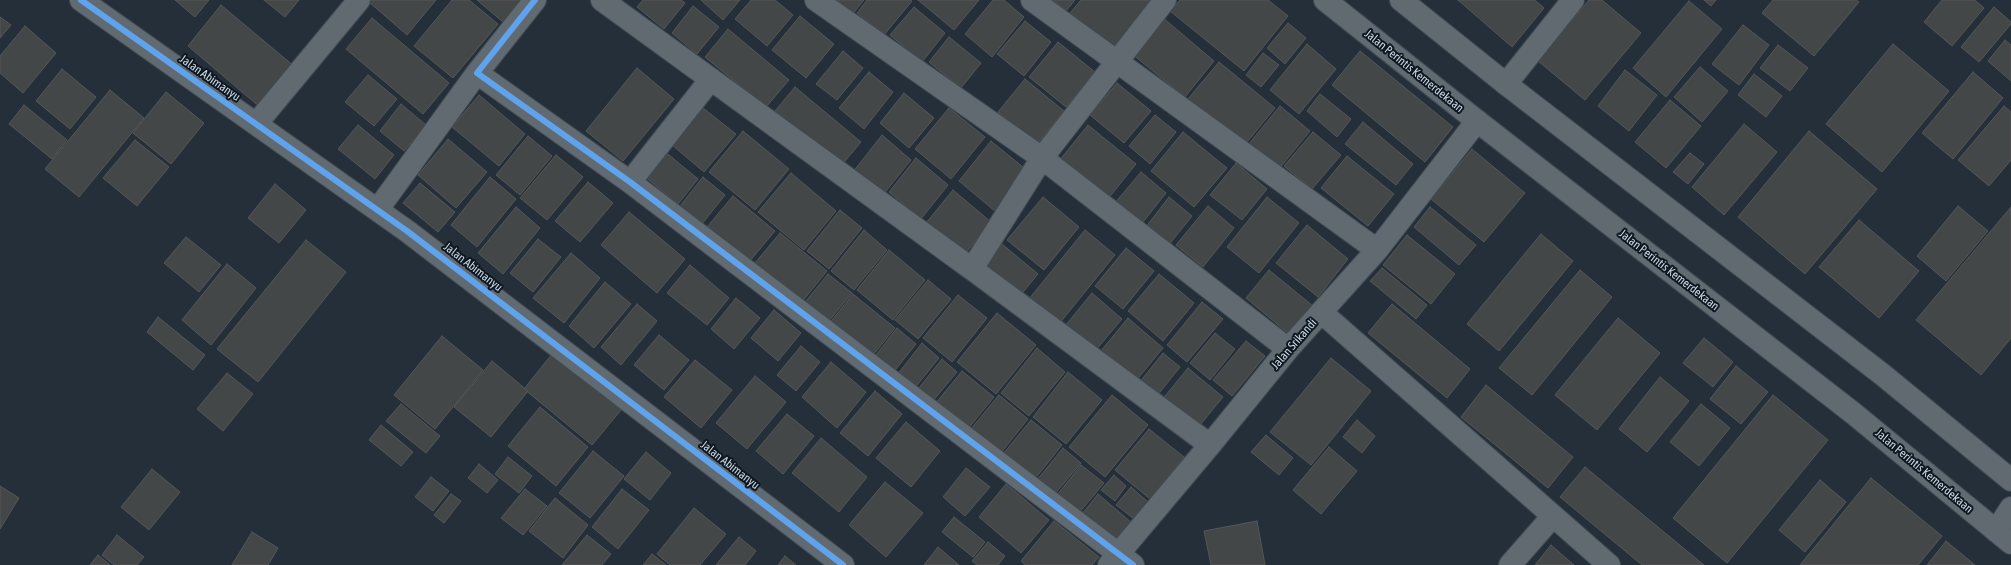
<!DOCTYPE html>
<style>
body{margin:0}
canvas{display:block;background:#242f3a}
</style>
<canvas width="2011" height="565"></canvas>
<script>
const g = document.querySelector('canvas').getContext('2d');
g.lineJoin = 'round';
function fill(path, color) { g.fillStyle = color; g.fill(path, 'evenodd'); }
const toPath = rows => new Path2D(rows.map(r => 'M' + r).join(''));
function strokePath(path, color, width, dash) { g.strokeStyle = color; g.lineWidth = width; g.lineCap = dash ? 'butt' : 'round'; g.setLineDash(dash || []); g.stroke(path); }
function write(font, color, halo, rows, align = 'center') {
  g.font = font + ' "Asap Condensed",sans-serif'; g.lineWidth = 4; g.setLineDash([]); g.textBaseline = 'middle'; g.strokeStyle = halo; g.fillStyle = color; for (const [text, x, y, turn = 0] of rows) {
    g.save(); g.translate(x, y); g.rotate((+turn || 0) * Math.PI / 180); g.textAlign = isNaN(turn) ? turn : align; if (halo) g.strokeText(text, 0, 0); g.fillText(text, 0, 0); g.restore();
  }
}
const building = toPath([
 [175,0,209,0,195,17,175,0],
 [264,0,299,0,285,17,264,0],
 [371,0,436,0,407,35,369,2,371,0],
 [452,0,469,0,498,24,453,78,414,46,452,0],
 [477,0,521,0,503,22,477,0],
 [643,0,681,0,685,3,664,29,637,7,643,0],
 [701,0,740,0,723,20,701,0],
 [751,0,775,0,793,15,767,46,735,19,751,0],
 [831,0,864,0,851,16,831,0],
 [867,0,910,0,912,1,884,35,857,13,867,0],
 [918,0,979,0,954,30,918,0],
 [993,0,1004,0,1024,17,992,57,965,34,993,0],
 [1053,0,1075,0,1066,11,1053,0],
 [1081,0,1149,0,1155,5,1117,51,1070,13,1081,0],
 [1180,0,1268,0,1288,16,1244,71,1170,11,1180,0],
 [1458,0,1535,0,1544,8,1512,47,1458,0],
 [1589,0,1602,0,1641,33,1585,100,1538,61,1589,0],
 [1704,0,1716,0,1711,6,1704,0],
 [1773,0,1856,0,1859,2,1814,56,1762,13,1773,0],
 [1942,0,1975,0,1984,8,1952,46,1924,22,1942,0],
 [1689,1,1722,29,1666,97,1633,68,1689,1],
 [221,5,295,67,261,108,188,46,221,5],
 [693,6,719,27,697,54,672,33,693,6],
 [914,7,945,33,922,62,890,35,914,7],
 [1994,7,2011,22,2011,24,1979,62,1961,47,1994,7],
 [800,16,834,44,806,78,772,50,800,16],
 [0,17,11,25,0,38,0,17],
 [1162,17,1214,61,1185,97,1132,54,1162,17],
 [372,18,449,83,423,114,346,49,372,18],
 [1025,21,1051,42,1024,76,997,54,1025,21],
 [1288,23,1306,38,1285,64,1267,48,1288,23],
 [1743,25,1769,45,1739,85,1712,64,1743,25],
 [25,26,56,53,23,93,0,73,0,56,25,26],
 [728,29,789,80,766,107,705,57,728,29],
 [949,37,981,63,961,88,929,62,949,37],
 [2005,40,2011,45,2011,81,1988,61,2005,40],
 [1058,42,1095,72,1066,107,1029,77,1058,42],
 [1307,44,1336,69,1299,114,1270,90,1307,44],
 [1893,44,1949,91,1882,172,1826,124,1893,44],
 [1778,45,1808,68,1790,91,1760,68,1778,45],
 [843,51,863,68,837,100,816,84,843,51],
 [1360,51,1453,127,1425,162,1332,85,1360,51],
 [1263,53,1279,65,1261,87,1246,75,1263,53],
 [1219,62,1275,108,1243,147,1187,100,1219,62],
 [1700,67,1728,91,1702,122,1674,97,1700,67],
 [637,68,674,99,623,161,586,131,637,68],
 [62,69,96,97,70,129,36,101,62,69],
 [1625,70,1657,95,1629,131,1598,106,1625,70],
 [869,72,893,92,864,129,839,108,869,72],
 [1973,72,2003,98,1953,159,1922,133,1973,72],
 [1754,74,1782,96,1766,117,1738,95,1754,74],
 [368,75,397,99,374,126,345,102,368,75],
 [1025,79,1064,111,1037,144,998,112,1025,79],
 [1117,83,1151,111,1124,143,1090,115,1117,83],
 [795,87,861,142,841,166,775,111,795,87],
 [110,90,144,118,79,197,45,169,110,90],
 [166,92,204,123,171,164,133,133,166,92],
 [904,93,934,118,909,148,880,123,904,93],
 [1320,94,1351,119,1337,137,1307,111,1320,94],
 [479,95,525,134,499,166,452,127,479,95],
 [1670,100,1701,126,1666,168,1635,142,1670,100],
 [401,104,426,125,404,151,380,131,401,104],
 [24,105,67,140,52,159,9,124,24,105],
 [1280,106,1310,131,1278,170,1248,145,1280,106],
 [2004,106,2011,112,2011,160,1989,186,1958,160,2004,106],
 [703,108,736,134,704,172,672,145,703,108],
 [949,108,985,137,951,179,915,149,949,108],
 [1155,115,1176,132,1150,164,1129,146,1155,115],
 [1363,122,1413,164,1396,185,1345,144,1363,122],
 [1744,124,1777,152,1724,215,1692,187,1744,124],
 [358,125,394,155,375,179,338,149,358,125],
 [1088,125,1136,164,1107,200,1059,161,1088,125],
 [743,131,789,169,755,210,709,172,743,131],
 [1809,131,1877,189,1805,274,1738,217,1809,131],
 [1183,132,1227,168,1194,207,1151,171,1183,132],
 [1313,132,1341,155,1312,189,1284,166,1313,132],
 [882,135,911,160,882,196,853,172,882,135],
 [528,136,552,156,520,195,496,175,528,136],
 [448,139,487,172,456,208,418,175,448,139],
 [135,140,169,167,137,206,103,178,135,140],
 [991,141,1029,172,996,212,959,181,991,141],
 [1472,149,1525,193,1484,242,1431,199,1472,149],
 [663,150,698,179,678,204,643,175,663,150],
 [1690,153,1704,164,1688,184,1673,172,1690,153],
 [556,155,583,177,547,220,520,198,556,155],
 [1347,156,1394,194,1368,226,1321,188,1347,156],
 [916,158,948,185,921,219,889,192,916,158],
 [1236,163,1267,189,1242,220,1210,195,1236,163],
 [1141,172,1166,193,1140,226,1114,204,1141,172],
 [791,173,836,211,804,250,758,212,791,173],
 [490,177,516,199,477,247,451,225,490,177],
 [703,177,725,195,698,229,676,211,703,177],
 [588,182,613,203,580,242,555,221,588,182],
 [420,183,455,212,438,232,403,203,420,183],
 [275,184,306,210,279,243,248,218,275,184],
 [953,190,991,222,964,255,926,223,953,190],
 [733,196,775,231,744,268,702,233,733,196],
 [1043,197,1079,227,1044,270,1007,240,1043,197],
 [1169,197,1192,216,1168,246,1145,228,1169,197],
 [1267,197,1299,223,1259,273,1227,247,1267,197],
 [1208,206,1234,228,1203,267,1176,245,1208,206],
 [1958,206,1988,231,1946,281,1917,256,1958,206],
 [516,207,540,228,503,274,478,253,516,207],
 [1430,207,1476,245,1459,265,1414,227,1430,207],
 [2011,207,2011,338,1981,375,1916,320,2011,207],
 [840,210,862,228,829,269,807,251,840,210],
 [629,212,685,259,657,293,601,245,629,212],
 [1859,220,1919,271,1879,318,1819,267,1859,220],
 [1307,225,1348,259,1318,297,1276,263,1307,225],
 [864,230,887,250,854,290,831,271,864,230],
 [1085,230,1115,255,1059,324,1029,299,1085,230],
 [780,233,827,271,797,308,750,269,780,233],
 [1541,234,1573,261,1499,351,1467,324,1541,234],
 [1407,235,1455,274,1431,304,1383,265,1407,235],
 [186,237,221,265,199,292,164,263,186,237],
 [538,239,561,257,533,292,510,273,538,239],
 [306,240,346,272,258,382,217,349,306,240],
 [1002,244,1038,274,1019,297,983,268,1002,244],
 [1126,248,1154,271,1123,309,1095,286,1126,248],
 [889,250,925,280,893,320,857,290,889,250],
 [571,253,600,278,564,323,533,298,571,253],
 [227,264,256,288,211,345,182,320,227,264],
 [690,265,729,298,707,325,667,293,690,265],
 [1382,268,1427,305,1416,319,1370,281,1382,268],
 [1269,270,1313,306,1289,334,1246,298,1269,270],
 [1580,270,1612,297,1532,395,1499,368,1580,270],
 [828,274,852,293,824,327,801,307,828,274],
 [1159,274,1194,303,1163,341,1128,311,1159,274],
 [928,280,951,299,918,339,895,320,928,280],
 [605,282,631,304,594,348,569,326,605,282],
 [1092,293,1122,319,1095,351,1065,326,1092,293],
 [853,294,895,328,869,360,828,325,853,294],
 [958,295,987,318,952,362,923,338,958,295],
 [736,298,760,318,734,349,711,329,736,298],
 [1202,302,1223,319,1187,362,1167,345,1202,302],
 [637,304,657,321,621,365,601,347,637,304],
 [1392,304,1470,369,1447,398,1368,333,1392,304],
 [774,310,801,333,778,361,751,338,774,310],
 [997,313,1036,345,996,394,957,362,997,313],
 [158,317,205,355,193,370,147,332,158,317],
 [1128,318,1163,348,1135,382,1100,352,1128,318],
 [1618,318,1660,353,1597,430,1555,395,1618,318],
 [897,328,916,344,892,374,873,359,897,328],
 [1215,333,1235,349,1210,380,1190,363,1215,333],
 [659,335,689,360,664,390,634,365,659,335],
 [442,336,483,370,435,429,394,395,442,336],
 [1704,338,1733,362,1713,387,1683,363,1704,338],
 [1246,341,1265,356,1232,396,1213,380,1246,341],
 [922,343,939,358,914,389,897,375,922,343],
 [801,346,820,362,796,391,777,375,801,346],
 [1037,348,1065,372,1029,416,1001,393,1037,348],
 [1163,353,1180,367,1156,397,1139,383,1163,353],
 [552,354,621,410,592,445,524,389,552,354],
 [1331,358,1371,391,1311,465,1270,432,1331,358],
 [942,359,957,372,932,402,918,389,942,359],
 [695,360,732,390,701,428,664,397,695,360],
 [492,361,528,391,491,437,454,407,492,361],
 [831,362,866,392,837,428,802,397,831,362],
 [1736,366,1768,392,1741,424,1710,399,1736,366],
 [1188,368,1223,397,1196,430,1161,401,1188,368],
 [962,371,994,397,967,430,935,404,962,371],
 [1068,372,1102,400,1066,444,1033,417,1068,372],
 [227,373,253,394,223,431,197,409,227,373],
 [755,376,786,402,747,449,716,423,755,376],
 [1660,377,1689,401,1647,452,1619,429,1660,377],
 [1486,385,1573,457,1548,488,1461,417,1486,385],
 [875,391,902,414,868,456,840,433,875,391],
 [999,395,1028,419,1000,454,970,430,999,395],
 [1112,395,1148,425,1105,477,1069,447,1112,395],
 [1773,395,1828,440,1727,563,1673,518,1773,395],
 [401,404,440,436,426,453,386,421,401,404],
 [1701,404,1730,428,1699,466,1670,442,1701,404],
 [540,407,588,447,556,486,508,446,540,407],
 [787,414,814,436,783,474,756,451,787,414],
 [1031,420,1062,445,1034,480,1003,454,1031,420],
 [1357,420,1375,436,1362,453,1343,437,1357,420],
 [906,422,940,451,911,487,876,458,906,422],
 [381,425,413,452,401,466,369,440,381,425],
 [1149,429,1184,457,1150,499,1115,470,1149,429],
 [1266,435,1293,458,1279,475,1251,452,1266,435],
 [821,438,867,477,839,512,792,473,821,438],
 [1329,447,1357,471,1321,514,1293,490,1329,447],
 [1063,448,1081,463,1054,495,1037,480,1063,448],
 [593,451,624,476,590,518,559,493,593,451],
 [646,452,671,473,650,500,624,479,646,452],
 [508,457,532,476,519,493,495,474,508,457],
 [479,464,498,480,487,493,468,478,479,464],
 [1081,465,1104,483,1079,513,1057,495,1081,465],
 [1585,467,1704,565,1642,565,1560,497,1585,467],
 [966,468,990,487,965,516,943,497,966,468],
 [152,469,180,492,149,530,121,507,152,469],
 [1114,475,1126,486,1115,501,1101,490,1114,475],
 [431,477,449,491,433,511,415,497,431,477],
 [1871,478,1942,536,1918,565,1800,565,1871,478],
 [1820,480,1846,502,1805,552,1779,530,1820,480],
 [885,482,923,513,886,557,849,525,885,482],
 [1006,484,1049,520,1021,553,979,517,1006,484],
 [0,486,19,498,0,529,0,486],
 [1131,487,1148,502,1134,519,1116,505,1131,487],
 [525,489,547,506,523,535,501,518,525,489],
 [622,489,649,510,618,549,592,527,622,489],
 [451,494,461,501,444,523,434,515,451,494],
 [1098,494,1132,523,1116,543,1082,514,1098,494],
 [555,498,588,525,563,558,529,531,555,498],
 [694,508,726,534,700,565,670,565,657,554,694,508],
 [954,517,985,542,973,557,942,532,954,517],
 [1054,521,1099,557,1092,565,1025,565,1021,561,1054,521],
 [1257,521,1265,565,1211,565,1204,531,1257,521],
 [252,532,278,548,268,565,232,565,252,532],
 [117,535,144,557,137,565,114,565,102,555,117,535],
 [587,535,611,554,602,565,562,565,587,535],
 [739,537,756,551,745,565,716,565,739,537],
 [1946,541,1975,565,1927,565,1946,541],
 [988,542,1005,556,998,565,977,565,972,561,988,542],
 [1551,545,1574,565,1535,565,1551,545],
 [938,547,959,565,924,565,938,547],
 [652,554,666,565,643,565,652,554],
 [98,555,110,565,90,565,98,555],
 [785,556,796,565,778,565,785,556]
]);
fill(building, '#444748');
strokePath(building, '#555757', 1);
const street = toPath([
 [81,0,407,231,843,565],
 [535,0,477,73,630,182,1133,565],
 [602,0,972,269],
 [816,0,1042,158,1288,349],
 [1032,0,1377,250],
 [1165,0,1042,158,972,269,1210,445],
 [1506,84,1573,0],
 [256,124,359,0],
 [630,182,711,79],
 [378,209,477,73],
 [1321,312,1609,565],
 [1109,565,1210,445,1288,349,1377,250,1477,121],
 [1510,565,1553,516]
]);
const secondary = toPath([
 [1325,0,1477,121,1853,413,2011,543],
 [1401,0,1506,84,1883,375,2011,480],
 [1996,531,2011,508]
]);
strokePath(street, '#404a53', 24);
strokePath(secondary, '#404a53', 24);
strokePath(street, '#616a71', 22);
strokePath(secondary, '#616a71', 22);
strokePath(toPath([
 [81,0,407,231,843,565],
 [535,0,477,73,630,182,1133,565]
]), '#60a3ed', 6);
write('12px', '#ccd9e5', '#0e1720', [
 ["Jalan Perintis Kemerdekaan",1414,71,39],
 ["Jalan Abimanyu",210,78,35],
 ["Jalan Abimanyu",473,267,38],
 ["Jalan Perintis Kemerdekaan",1669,270,38],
 ["Jalan Srikandi",1294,344,-49],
 ["Jalan Abimanyu",730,465,38],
 ["Jalan Perintis Kemerdekaan",1924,471,40]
]);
</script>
